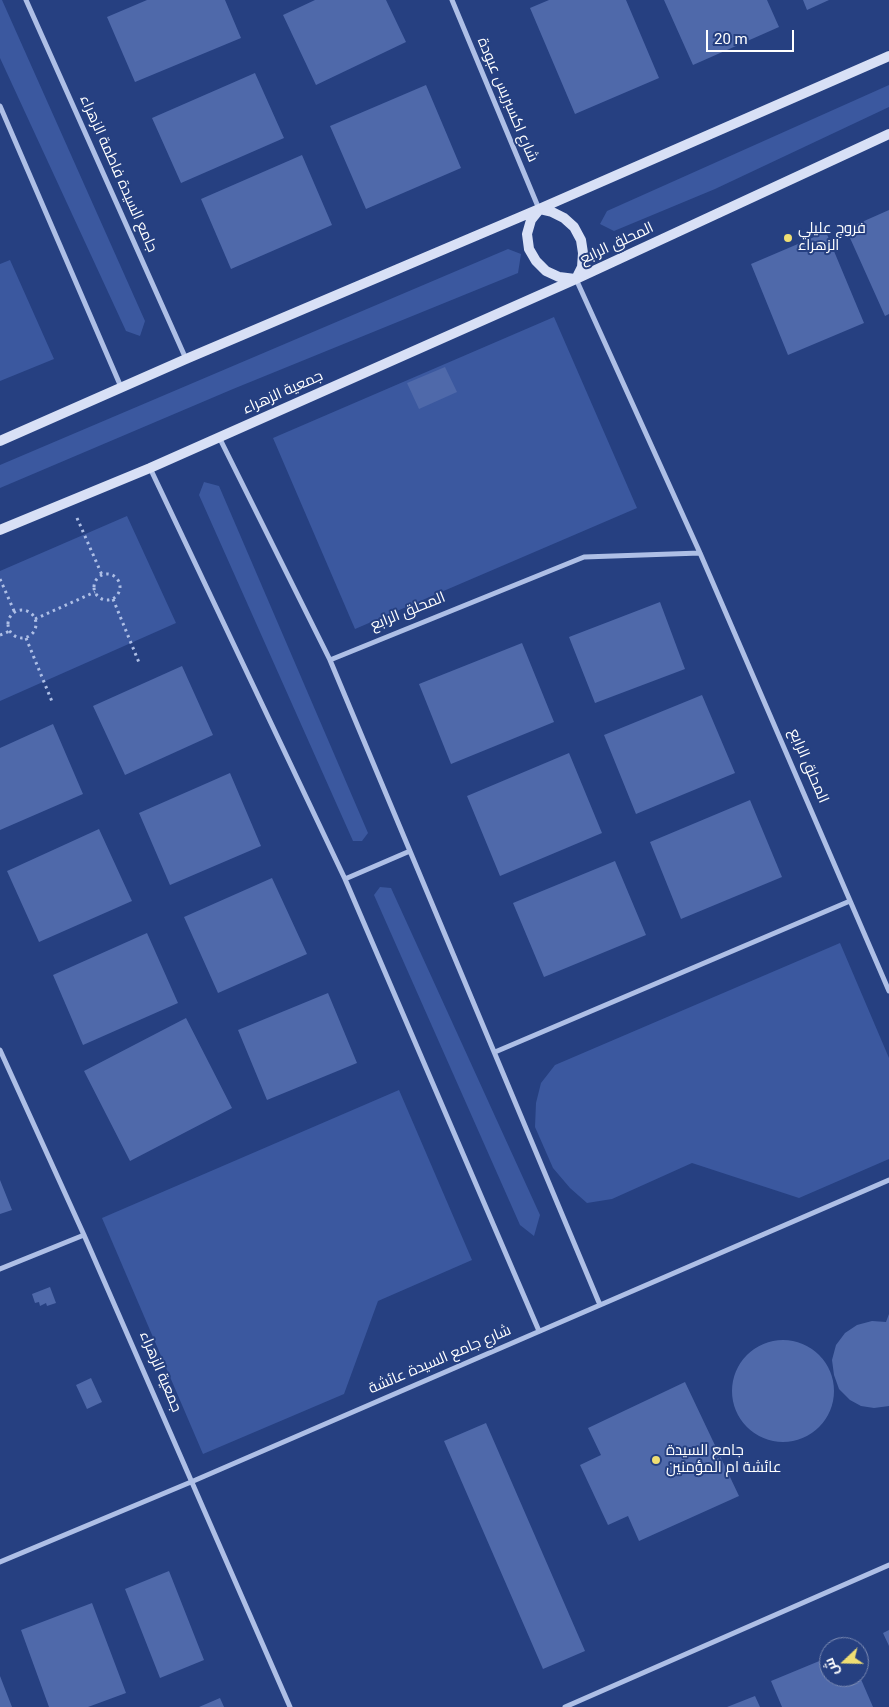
<!DOCTYPE html>
<meta charset="utf-8">
<style>
body{margin:0}
#map{position:relative;width:889px;height:1707px;overflow:hidden;background:#264081;font-family:Roboto,Cairo,sans-serif}
canvas{display:block}
.north{position:absolute;left:819px;top:1637px;width:50px;height:50px;box-sizing:border-box;background:#264081;border:1px solid #7d8cb3;border-radius:50%;rotate:249deg;font-size:14px;font-weight:700;line-height:20px;text-align:center;color:#fff}
.north::after{content:'';display:block;margin:auto;width:18px;height:22px;background:#efde73;clip-path:polygon(50% 0,100% 100%,50% 72%,0 100%)}
.scale{position:absolute;left:706px;top:30px;width:88px;height:22px;box-sizing:border-box;border:2px solid #fff;border-top:0;padding-left:6px;font-size:15px;line-height:18px;white-space:nowrap;color:#fff;-webkit-text-stroke:4px #264081;paint-order:stroke}
</style>
<div id="map">
<canvas width="889" height="1707"></canvas>
<div class="north">ش</div>
<div class="scale">20 m</div>
</div>
<script>
const g = document.querySelector('canvas').getContext('2d');
g.lineJoin = 'round';
function fill(path, color) { g.fillStyle = color; g.fill(path, 'evenodd'); }
const toPath = rows => new Path2D(rows.map(r => 'M' + r).join(''));
function strokePath(path, color, width, dash) { g.strokeStyle = color; g.lineWidth = width; g.lineCap = dash ? 'butt' : 'round'; g.setLineDash(dash || []); g.stroke(path); }
function write(font, color, halo, rows, align = 'center') {
  g.font = font + ' Roboto,Cairo,sans-serif'; g.lineWidth = 4; g.setLineDash([]); g.textBaseline = 'middle'; g.strokeStyle = halo; g.fillStyle = color; for (const [text, x, y, turn = 0] of rows) {
    g.save(); g.translate(x, y); g.rotate((+turn || 0) * Math.PI / 180); g.textAlign = isNaN(turn) ? turn : align; if (halo) g.strokeText(text, 0, 0); g.fillText(text, 0, 0); g.restore();
  }
}
fill(toPath([
 [0,0,2,0,145,321,140,336,126,331,0,58],
 [889,85,889,107,715,189,614,231,600,224,607,211],
 [508,249,521,254,518,273,233,389,0,488,0,465],
 [10,260,54,359,0,381,0,264],
 [554,317,637,508,355,629,273,438],
 [204,482,219,486,368,833,362,841,353,841,199,495],
 [127,516,176,623,0,701,0,571],
 [380,887,391,888,540,1215,534,1236,520,1225,374,895],
 [840,943,889,1058,889,1159,799,1198,692,1163,612,1199,587,1203,570,1188,553,1168,535,1127,536,1103,541,1083,555,1065],
 [399,1090,472,1260,378,1301,344,1394,203,1454,102,1218]
]), '#3b589f');
fill(toPath([
 [147,0,225,0,241,38,135,82,107,17],
 [315,0,386,0,406,42,316,85,283,15],
 [549,0,626,0,659,78,575,114,530,8],
 [664,0,767,0,779,27,693,65],
 [803,0,829,0,807,10],
 [255,73,284,138,181,183,152,118],
 [426,85,461,168,366,209,330,126],
 [302,155,332,225,231,269,201,199],
 [889,210,889,314,885,316,846,229],
 [826,232,864,323,788,355,751,264],
 [445,367,457,392,419,409,407,383],
 [660,602,685,669,595,703,569,637],
 [522,643,554,722,451,764,419,684],
 [182,666,213,735,125,775,93,706],
 [702,695,735,773,636,814,604,735],
 [53,724,83,794,0,830,0,748],
 [569,753,602,833,500,876,467,796],
 [230,773,261,846,170,885,139,813],
 [750,800,782,877,681,919,650,842],
 [99,829,132,901,39,942,7,871],
 [615,861,646,935,544,977,513,903],
 [272,878,307,954,218,993,184,917],
 [147,933,178,1003,83,1045,53,975],
 [328,993,357,1063,267,1100,238,1030],
 [186,1018,232,1108,130,1161,84,1071],
 [0,1180,12,1210,0,1214],
 [50,1287,56,1303,47,1306,46,1303,40,1306,39,1302,35,1303,32,1294],
 [889,1314,889,1406,874,1408,861,1406,850,1400,839,1389,834,1375,832,1360,836,1345,845,1333,857,1325,872,1321,886,1322],
 '732 1391a51 51 0 1 1 102 0a51 51 0 1 1-102 0Z',
 [91,1378,102,1402,87,1409,76,1385],
 [685,1382,739,1496,639,1541,628,1516,608,1525,580,1465,601,1455,588,1428],
 [486,1423,585,1651,543,1669,444,1441],
 [169,1571,204,1660,160,1678,125,1589],
 [92,1603,126,1693,88,1707,49,1707,21,1630],
 [889,1630,889,1646,883,1633],
 [829,1657,829,1677,860,1677,873,1707,782,1707,771,1681],
 [0,1676,12,1707,0,1707],
 [755,1696,760,1707,727,1707],
 [220,1698,224,1707,199,1707]
]), '#4f69aa');
strokePath(toPath([
 [77,518,102,575],
 '94 587a13 13 0 1 1 26 0a13 13 0 1 1-26 0Z',
 [0,579,15,613],
 [113,599,140,665],
 '8 624a14 14 0 1 1 28 0a14 14 0 1 1-28 0Z',
 [35,619,95,592],
 [0,635,10,631],
 [26,638,53,704]
]), '#aebfe6', 3, [2.5, 4]);
strokePath(toPath([
 [26,0,186,359],
 [452,0,539,209],
 [0,106,121,387],
 [576,279,700,553,889,991],
 [219,437,330,660,600,1305],
 [150,468,345,879,539,1331],
 [330,660,584,557,700,553],
 [345,879,410,851],
 [0,1050,84,1235,290,1707],
 [495,1052,850,901],
 [0,1269,84,1235],
 [0,1562,191,1482,889,1180],
 [565,1707,889,1565]
]), '#aebfe6', 5);
strokePath(toPath([
 [539,209,552,212,564,218,574,227,581,240,583,253,582,267,576,279],
 [539,210,531,220,527,234,529,249,536,261,546,271,559,277,575,279],
 [0,441,186,359,539,209,889,56],
 [0,530,150,468,576,279,889,134]
]), '#d8e0f6', 10);
for (const [x, y, r, color] of [
 [788,238,5,"#efde73"],
 [656,1460,5,"#efde73"]
]) { const dot = new Path2D(); dot.arc(x, y, r, 0, 2 * Math.PI); g.fillStyle = color; g.fill(dot); strokePath(dot, '#264081', 2); }
write('15px', '#fff', '#264081', [
 ["شارع اكسبريس عبودة",507,100,67],
 ["جامع السيدة فاطمة الزهراء",118,174,66],
 ["المحلق الرابع",617,244,-25],
 ["جمعية الزهراء",283,393,-24],
 ["المحلق الرابع",408,612,-22],
 ["المحلق الرابع",808,766,67],
 ["شارع جامع السيدة عائشة",440,1360,-23],
 ["جمعية الزهراء",160,1372,67]
]);
write('15px', '#fff', '#264081', [
 ["فروج عليلي",798,229],
 ["الزهراء",798,246],
 ["جامع السيدة",666,1451],
 ["عائشة ام المؤمنين",666,1468]
], 'left');
</script>
